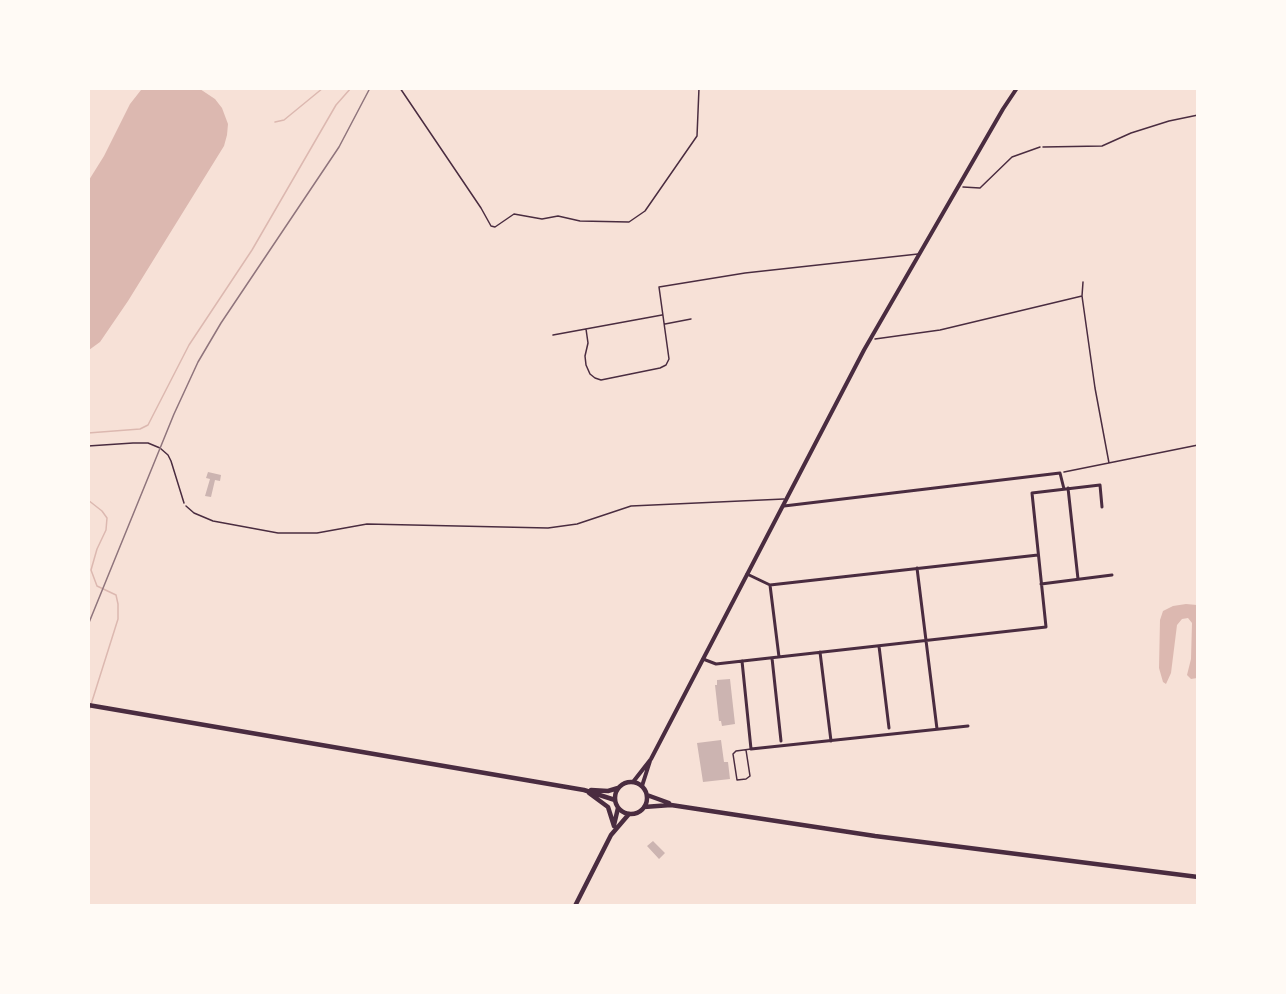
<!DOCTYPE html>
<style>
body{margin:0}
#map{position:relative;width:1286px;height:994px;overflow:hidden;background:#f7e1d7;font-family:"PT Sans Narrow",sans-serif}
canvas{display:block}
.frame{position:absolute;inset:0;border:90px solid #fffaf5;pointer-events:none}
</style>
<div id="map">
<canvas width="1286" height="994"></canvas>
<div class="frame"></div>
</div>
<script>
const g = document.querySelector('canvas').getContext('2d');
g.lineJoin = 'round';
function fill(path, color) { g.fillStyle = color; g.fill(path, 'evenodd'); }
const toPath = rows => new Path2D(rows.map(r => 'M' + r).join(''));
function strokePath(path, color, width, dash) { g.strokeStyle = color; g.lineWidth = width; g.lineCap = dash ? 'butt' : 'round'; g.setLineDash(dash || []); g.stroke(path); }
fill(toPath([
 [147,89,200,89,215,99,222,108,228,124,227,135,224,146,128,301,100,342,89,350,89,180,104,156,130,104,141,90],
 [1186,604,1197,605,1197,678,1191,679,1187,675,1191,659,1192,623,1188,618,1182,619,1177,625,1171,673,1166,684,1163,682,1159,668,1160,620,1163,611,1173,606]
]), '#dcb8b0');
strokePath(toPath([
 [275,122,284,120,323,88],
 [88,433,140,429,148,425,189,345,252,250,336,105,351,88],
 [88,500,102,511,107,518,106,530,97,549,91,570,97,586,116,595,118,604,118,619,88,714]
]), '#dcb8b0', 1.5);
fill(toPath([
 [208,472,221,475,220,481,215,480,211,497,205,496,210,479,206,478],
 [730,679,735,724,722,726,721,721,719,721,715,685,717,685,717,680],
 [721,740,724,762,728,762,730,779,703,782,697,743],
 [653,841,665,853,659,859,647,846]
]), '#ccb4b1');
strokePath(toPath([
 [400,88,481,208,491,226,495,227,514,214,542,219,558,216,580,221,629,222,645,211,697,136,699,88],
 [1043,147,1102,146,1131,133,1169,121,1198,115],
 [963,187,980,188,1012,157,1040,147],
 [1083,282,1082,296,1095,388,1109,463],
 [875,339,940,330,1082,296],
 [88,446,133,443,148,443,160,448,168,455,171,461,184,503],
 [1064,472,1198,445]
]), '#4a2c40', 1.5);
strokePath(toPath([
 [665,324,691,319],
 [586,329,588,343,585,356,586,365,590,374,595,378,601,380,660,368,666,365,669,359,659,287,745,273,918,254],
 [553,335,662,315],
 [186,506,194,513,213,521,278,533,317,533,367,524,548,528,577,524,631,506,784,499],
 [746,750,750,776,746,779,737,780,733,754,736,751,751,749]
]), '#4a2c40', 1.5);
strokePath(toPath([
 [1068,488,1078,579],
 [784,506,1060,473,1064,489],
 [917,568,937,729],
 [747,574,770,585,1038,555],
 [1041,584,1112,575],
 [770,585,779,657],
 [879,646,889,728],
 [820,652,831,741],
 [772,658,781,741],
 [703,659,716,664,1046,627,1032,493,1100,485,1102,507],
 [742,661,751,749,968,726]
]), '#4a2c40', 3);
strokePath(toPath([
 [633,782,651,759,864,350,1003,109,1017,88],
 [642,786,650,761]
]), '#4a2c40', 4);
strokePath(toPath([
 [88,705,584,790,615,800],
 '615 798a16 16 0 1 1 32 0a16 16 0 1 1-32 0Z',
 [591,790,608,791,618,788],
 [589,793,608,807,614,826],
 [647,795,669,803],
 [644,807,671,805,875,836,1198,877],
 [614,825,618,808],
 [575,906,611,835,629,814]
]), '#4a2c40', 4.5);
strokePath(toPath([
 [88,625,174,414,198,362,221,323,339,147,370,88]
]), '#8f747c', 1.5);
</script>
